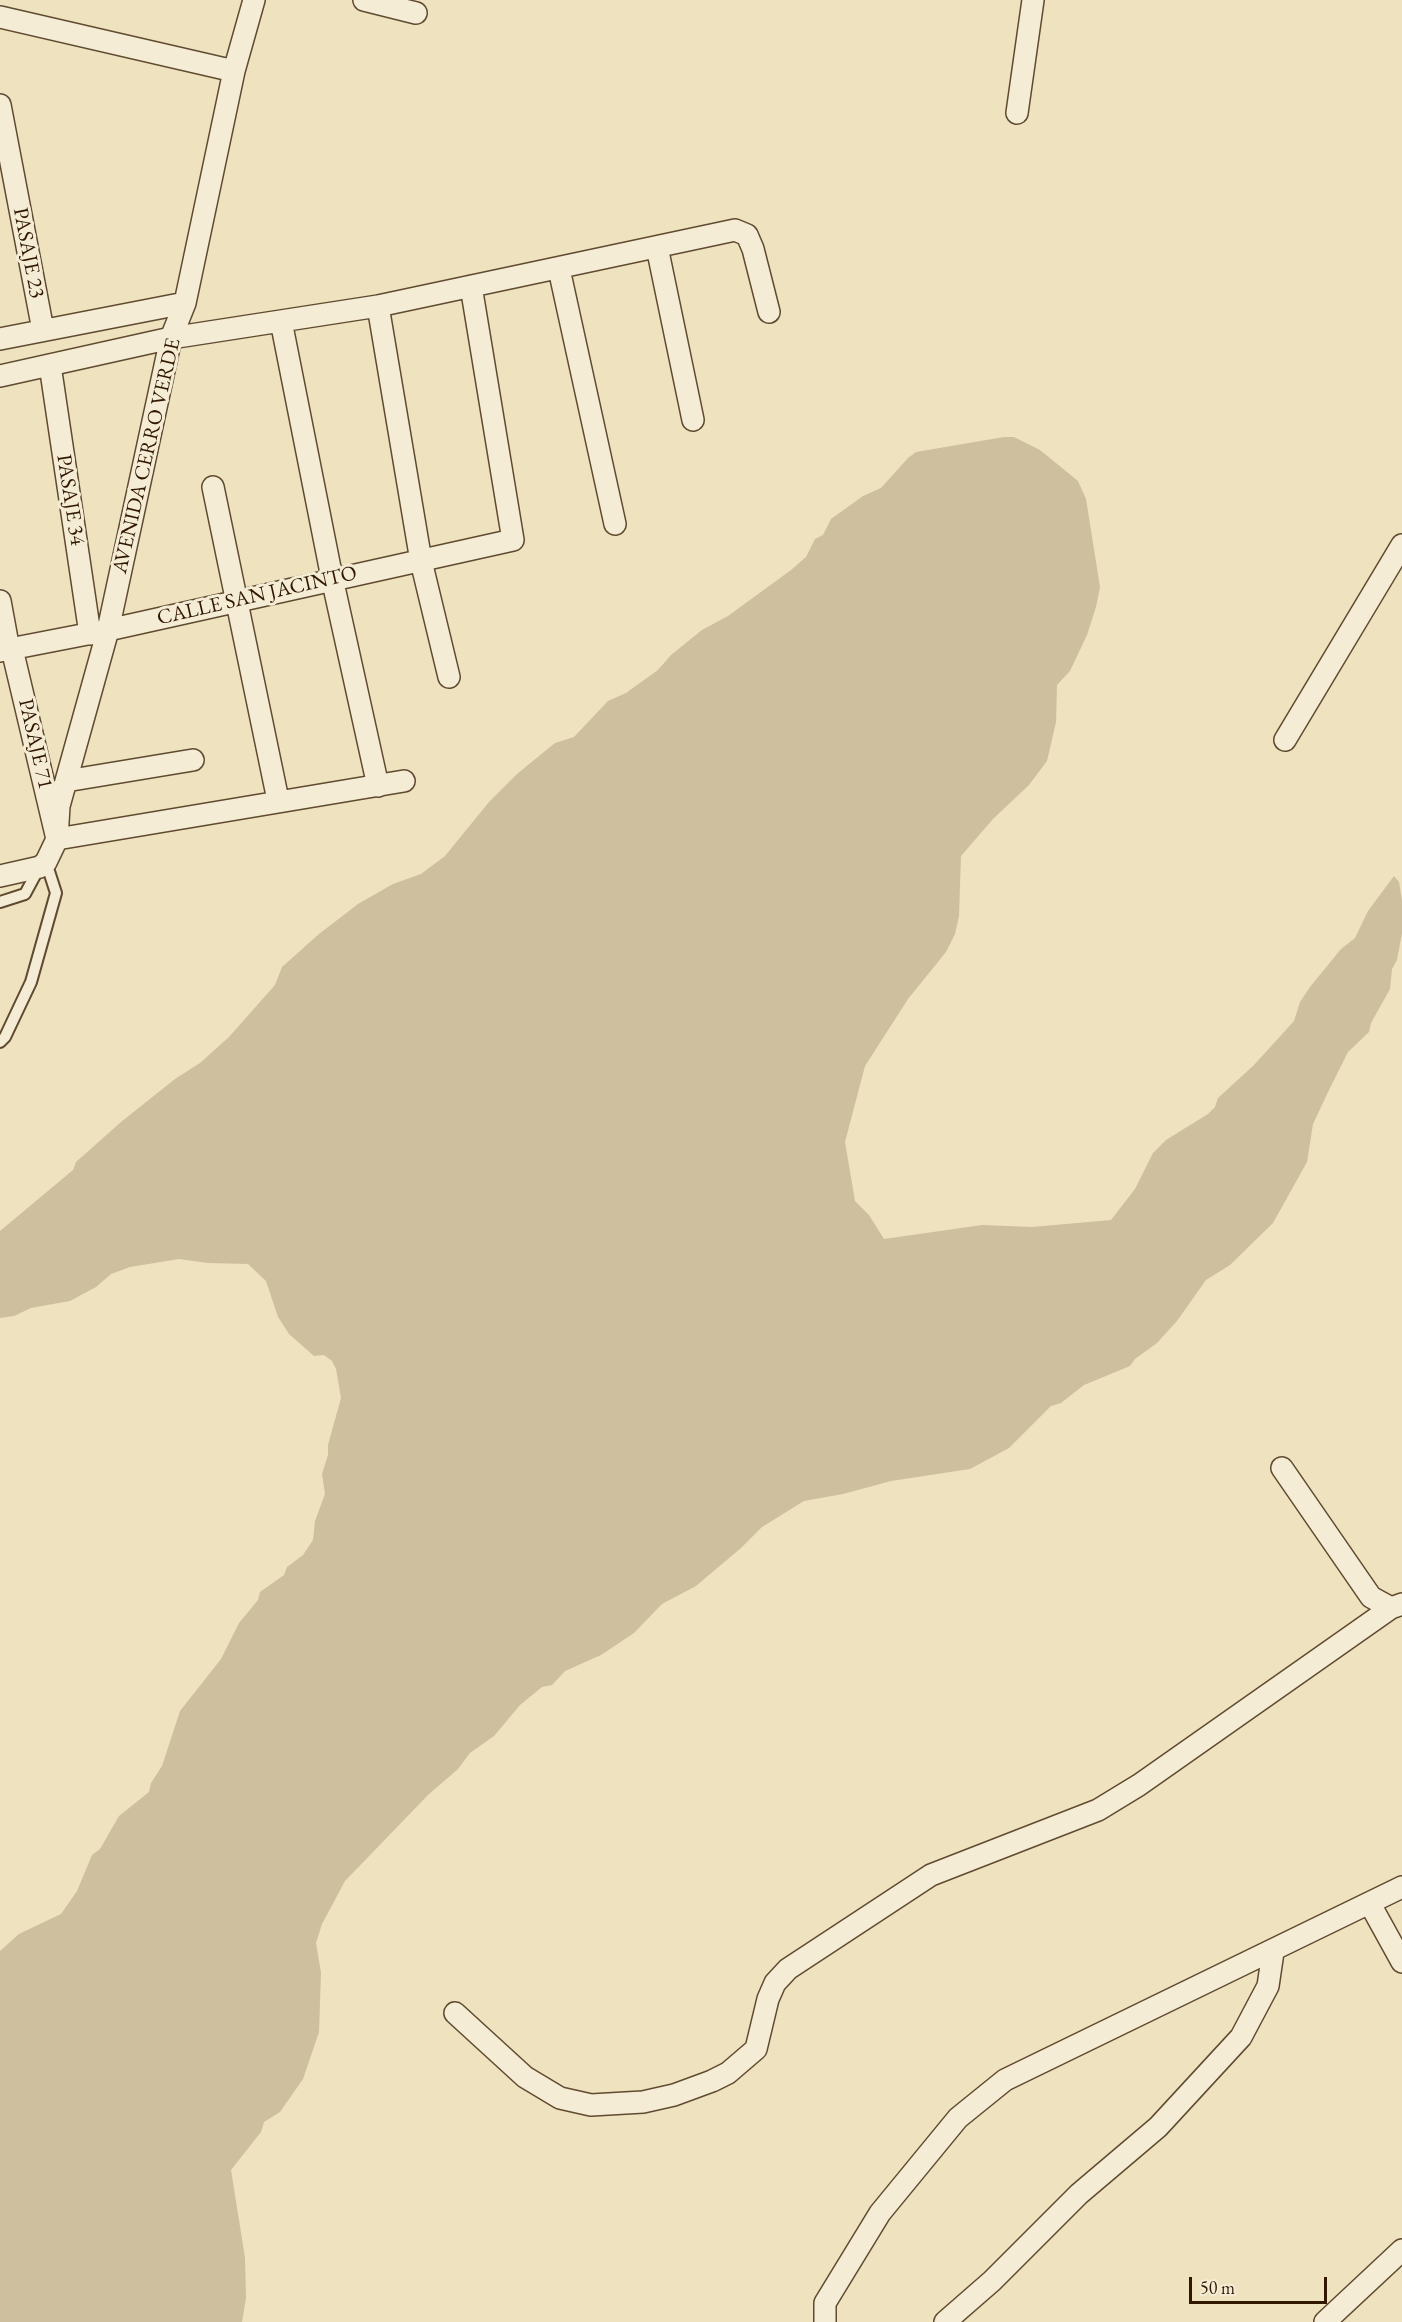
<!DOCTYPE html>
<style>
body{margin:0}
#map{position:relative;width:1402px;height:2322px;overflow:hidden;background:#eee2bf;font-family:"EB Garamond",serif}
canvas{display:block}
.scale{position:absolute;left:1189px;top:2277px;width:138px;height:27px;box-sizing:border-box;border:3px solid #311700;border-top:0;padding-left:8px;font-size:18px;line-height:21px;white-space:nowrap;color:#311700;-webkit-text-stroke:4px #f4ecd5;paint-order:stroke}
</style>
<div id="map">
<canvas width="1402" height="2322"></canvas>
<div class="scale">50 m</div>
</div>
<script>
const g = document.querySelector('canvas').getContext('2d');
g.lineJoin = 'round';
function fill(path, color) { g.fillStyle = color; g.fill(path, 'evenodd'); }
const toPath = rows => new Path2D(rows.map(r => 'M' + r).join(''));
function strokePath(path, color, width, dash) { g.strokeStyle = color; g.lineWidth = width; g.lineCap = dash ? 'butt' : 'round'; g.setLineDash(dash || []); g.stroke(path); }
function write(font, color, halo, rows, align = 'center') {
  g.font = font + ' "EB Garamond",serif'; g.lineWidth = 6; g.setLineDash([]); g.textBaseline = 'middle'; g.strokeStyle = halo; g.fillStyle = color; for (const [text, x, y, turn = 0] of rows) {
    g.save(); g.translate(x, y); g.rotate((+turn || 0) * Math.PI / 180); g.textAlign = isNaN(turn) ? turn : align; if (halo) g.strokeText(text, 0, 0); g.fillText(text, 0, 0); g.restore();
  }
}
fill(toPath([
 [1004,437,1014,437,1040,450,1078,481,1086,499,1100,587,1096,607,1087,635,1070,671,1057,685,1056,722,1047,761,1029,785,993,819,961,856,959,916,955,934,946,952,908,999,865,1066,845,1142,855,1201,869,1215,884,1239,982,1225,1032,1227,1111,1220,1135,1189,1153,1153,1166,1140,1208,1114,1215,1107,1218,1098,1254,1065,1294,1021,1300,1002,1310,987,1341,949,1355,938,1368,911,1394,876,1399,882,1402,901,1402,933,1397,960,1392,969,1390,989,1371,1023,1369,1032,1348,1052,1330,1088,1313,1124,1307,1162,1273,1223,1230,1265,1206,1280,1177,1321,1157,1343,1135,1359,1130,1366,1084,1385,1061,1403,1051,1406,1009,1448,970,1469,891,1481,843,1494,804,1501,762,1527,741,1548,696,1586,662,1604,634,1633,601,1655,565,1671,552,1685,542,1687,520,1705,494,1736,470,1753,458,1769,428,1795,345,1881,322,1924,316,1943,321,1973,319,2032,303,2079,280,2112,264,2122,261,2132,231,2170,245,2258,246,2298,242,2322,0,2322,0,1951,19,1934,61,1914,77,1891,92,1855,100,1849,119,1816,149,1792,151,1783,162,1766,180,1711,221,1659,239,1623,258,1600,260,1592,284,1575,287,1567,303,1555,313,1540,315,1521,325,1494,322,1474,328,1455,328,1445,341,1398,336,1369,332,1361,324,1355,314,1356,289,1334,278,1317,266,1281,248,1264,208,1263,179,1259,130,1267,111,1274,96,1287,70,1301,31,1308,14,1316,0,1318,0,1231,73,1170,76,1162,121,1122,175,1079,200,1063,229,1037,275,985,282,967,319,934,358,904,393,884,421,874,445,856,489,802,517,774,555,743,574,737,608,701,626,693,658,670,671,655,702,630,728,616,791,570,806,557,815,539,823,535,831,519,863,496,881,488,908,458,916,452]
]), '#cebf9f');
const service = toPath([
 [0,902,25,894,39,868],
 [0,1042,5,1037,31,982,56,893,46,862]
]);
const minor = toPath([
 [364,0,416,13],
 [0,17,234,71],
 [0,105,43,330],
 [1017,113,1033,0],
 [657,247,693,420],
 [559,269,615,524],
 [378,306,421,561,449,677],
 [281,321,332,578,378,786],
 [0,339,185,303],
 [50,365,90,634],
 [0,376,171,338,378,306,735,230,747,235,753,249,769,312],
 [213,487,278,800],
 [0,601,9,650],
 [12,649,57,839,404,781],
 [0,651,108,630,513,540,471,286],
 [1285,740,1402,545],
 [66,781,193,760],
 [0,876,40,867,46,862,57,839,59,806,108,630,171,338,185,303,234,71,254,0],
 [1282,1468,1371,1597,1391,1608],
 [1370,1904,1402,1962],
 [455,2013,525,2077,560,2098,591,2105,643,2102,674,2095,712,2081,728,2073,756,2049,768,1999,775,1983,788,1969,931,1875,1098,1810,1139,1785,1391,1608,1402,1604],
 [825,2322,825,2303,880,2213,958,2118,1005,2080,1402,1887],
 [945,2322,992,2281,1079,2194,1158,2127,1241,2037,1268,1986,1273,1952],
 [1325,2322,1402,2250]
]);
strokePath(service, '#604a30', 14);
strokePath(minor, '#604a30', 24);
strokePath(service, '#f4ecd5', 10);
strokePath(minor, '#f4ecd5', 21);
write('21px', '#311700', '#f4ecd5', [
 ["PASAJE 23",28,253,79],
 ["AVENIDA CERRO VERDE",147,456,-77],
 ["PASAJE 34",70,500,81],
 ["CALLE SAN JACINTO",257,596,-13],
 ["PASAJE 71",35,744,77]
]);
</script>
